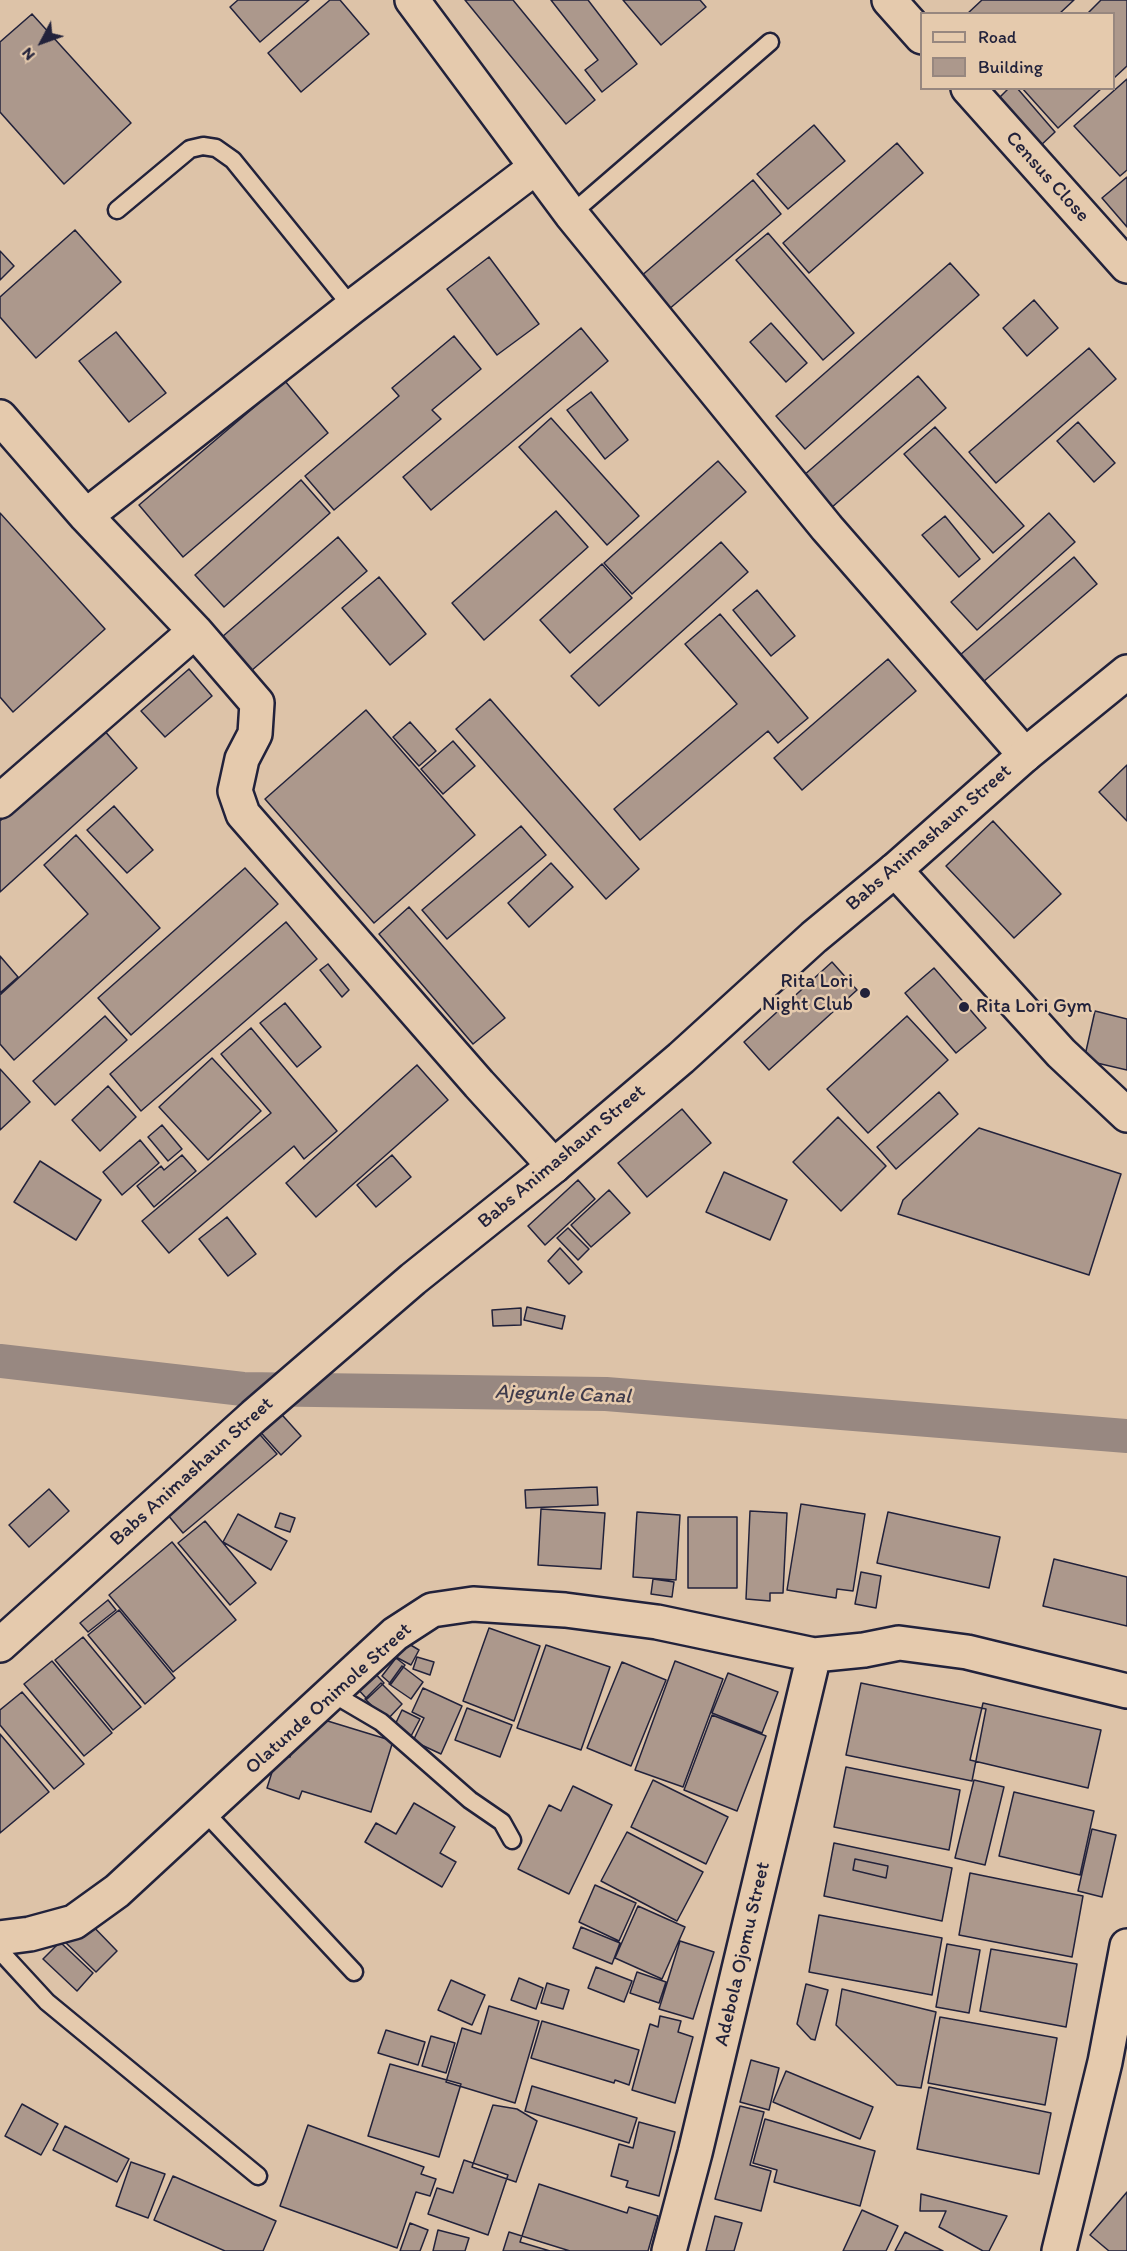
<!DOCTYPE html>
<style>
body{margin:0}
#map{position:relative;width:1127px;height:2251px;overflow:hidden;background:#ddc3a8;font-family:Itim,sans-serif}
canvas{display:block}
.legend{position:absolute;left:920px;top:12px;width:195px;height:78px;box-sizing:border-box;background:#e5caad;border:2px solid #97877f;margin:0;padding:8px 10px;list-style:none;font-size:18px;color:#22223b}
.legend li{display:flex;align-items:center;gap:12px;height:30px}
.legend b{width:30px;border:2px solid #97877f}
.north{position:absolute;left:12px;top:12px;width:60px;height:60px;-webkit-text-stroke:4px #e5caad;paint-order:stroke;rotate:229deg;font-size:16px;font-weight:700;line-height:24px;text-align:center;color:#22223b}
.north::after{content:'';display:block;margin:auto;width:21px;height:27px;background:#22223b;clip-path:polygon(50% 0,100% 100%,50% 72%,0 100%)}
</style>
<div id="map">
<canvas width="1127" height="2251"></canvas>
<ul class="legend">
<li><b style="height:8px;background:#e5caad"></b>Road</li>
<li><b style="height:16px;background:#ac988c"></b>Building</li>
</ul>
<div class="north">N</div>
</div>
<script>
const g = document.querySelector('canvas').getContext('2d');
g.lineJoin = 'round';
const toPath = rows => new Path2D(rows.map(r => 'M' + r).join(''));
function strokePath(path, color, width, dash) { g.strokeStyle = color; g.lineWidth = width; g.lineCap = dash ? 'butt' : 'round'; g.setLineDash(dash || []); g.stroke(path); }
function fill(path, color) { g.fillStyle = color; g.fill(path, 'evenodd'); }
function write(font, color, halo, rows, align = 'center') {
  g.font = font + ' Itim,sans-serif'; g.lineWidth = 5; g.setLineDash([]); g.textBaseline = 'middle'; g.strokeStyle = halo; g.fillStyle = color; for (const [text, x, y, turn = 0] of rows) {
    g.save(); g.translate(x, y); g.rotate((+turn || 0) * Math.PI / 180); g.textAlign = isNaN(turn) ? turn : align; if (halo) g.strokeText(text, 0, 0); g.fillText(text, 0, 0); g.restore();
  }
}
strokePath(toPath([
 [0,1361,243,1389,606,1394,1127,1436]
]), '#988881', 34);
const building = toPath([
 [238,0,309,0,260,42,230,7,238,0],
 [330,0,340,0,369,34,301,92,268,53,330,0],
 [465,0,513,0,595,100,566,124,465,0],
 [551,0,588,0,637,64,602,92,585,70,598,60,551,0],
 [623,0,700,0,706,7,661,45,623,0],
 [982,0,1074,0,1059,14,967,14,982,0],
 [1101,0,1127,0,1127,66,1114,78,1114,14,1087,14,1101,0],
 [32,14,131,123,64,184,0,112,0,42,32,14],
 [1127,79,1127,170,1120,176,1074,126,1127,79],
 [1009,88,1017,88,1055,132,1039,147,997,100,1009,88],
 [1022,88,1102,88,1058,128,1022,88],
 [814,125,845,161,788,209,757,174,814,125],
 [897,143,923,173,809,273,783,243,897,143],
 [1127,177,1127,227,1102,198,1127,177],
 [753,180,781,214,668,310,640,277,753,180],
 [75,230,121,282,36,358,0,317,0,297,75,230],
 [768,233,854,333,823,360,736,260,768,233],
 [0,251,14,266,0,280,0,251],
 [489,257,539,324,497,355,447,289,489,257],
 [950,263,979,295,805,449,776,416,950,263],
 [1034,300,1058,328,1027,356,1003,328,1034,300],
 [771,323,807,363,786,382,750,342,771,323],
 [581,328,608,361,431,510,403,477,581,328],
 [116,332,166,393,129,422,79,361,116,332],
 [454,336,481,369,432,410,441,419,334,510,305,476,399,396,392,388,454,336],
 [1089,348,1116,379,996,483,969,452,1089,348],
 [918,376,946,408,831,508,803,476,918,376],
 [285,381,328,433,183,557,139,505,285,381],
 [591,392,628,440,605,459,567,410,591,392],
 [551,418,639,516,607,545,519,447,551,418],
 [1078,422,1115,463,1094,482,1057,441,1078,422],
 [935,427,1024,526,993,553,904,454,935,427],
 [718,461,746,492,632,594,604,563,718,461],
 [301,480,330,513,224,607,195,575,301,480],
 [556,511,588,547,484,640,452,603,556,511],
 [0,513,105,629,13,712,0,697,0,513],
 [1049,513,1075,542,977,630,951,602,1049,513],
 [945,516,980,559,959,577,922,535,945,516],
 [338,537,367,571,251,671,222,637,338,537],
 [721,542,748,572,599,706,571,676,721,542],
 [1074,557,1097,584,983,682,960,655,1074,557],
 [602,564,632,598,570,653,540,620,602,564],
 [379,577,426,634,390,665,342,608,379,577],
 [757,590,795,636,771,656,733,610,757,590],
 [720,614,808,718,778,743,768,731,640,840,614,809,737,704,685,644,720,614],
 [888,659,916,691,802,790,774,758,888,659],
 [189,669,212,696,165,737,141,711,189,669],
 [490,699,639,869,606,899,456,729,490,699],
 [366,710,475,835,374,923,265,799,366,710],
 [410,722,436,751,419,766,393,737,410,722],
 [103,729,137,768,0,892,0,821,103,729],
 [453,741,475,766,443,794,421,769,453,741],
 [1127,765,1127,821,1099,792,1127,765],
 [114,806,153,850,127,873,87,830,114,806],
 [993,821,1061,894,1014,938,946,866,993,821],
 [521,826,546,855,447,939,422,910,521,826],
 [76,835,160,928,14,1060,0,1044,0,995,88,914,44,865,76,835],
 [551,863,573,887,529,927,508,903,551,863],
 [245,868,278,904,131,1035,98,998,245,868],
 [409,907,505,1018,473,1044,379,934,409,907],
 [286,922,317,959,141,1111,110,1074,286,922],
 [0,956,18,977,0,993,0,956],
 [832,962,857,990,769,1070,744,1042,832,962],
 [328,964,349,990,342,997,320,970,328,964],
 [934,968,986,1028,956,1053,905,993,934,968],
 [285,1003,321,1047,297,1067,260,1023,285,1003],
 [1095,1011,1127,1019,1127,1070,1084,1060,1095,1011],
 [105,1016,127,1040,55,1105,33,1081,105,1016],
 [907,1016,948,1060,868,1133,827,1089,907,1016],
 [251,1028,337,1131,304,1159,294,1146,169,1253,142,1221,271,1113,221,1054,251,1028],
 [212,1058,261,1111,208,1160,159,1107,212,1058],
 [417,1065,448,1100,316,1217,286,1183,417,1065],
 [0,1069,30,1102,0,1130,0,1069],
 [108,1086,136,1117,100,1151,72,1120,108,1086],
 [939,1092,958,1114,896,1169,877,1147,939,1092],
 [682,1109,711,1143,647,1197,618,1163,682,1109],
 [838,1117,886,1166,841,1211,793,1162,838,1117],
 [162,1125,182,1149,168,1161,148,1137,162,1125],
 [979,1128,1121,1174,1089,1275,898,1214,903,1200,979,1128],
 [140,1140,159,1163,122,1195,103,1172,140,1140],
 [182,1155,196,1171,154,1207,137,1186,161,1166,164,1170,182,1155],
 [392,1155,411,1177,376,1207,357,1185,392,1155],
 [40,1161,101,1200,76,1240,14,1202,40,1161],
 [724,1172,787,1200,770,1240,706,1212,724,1172],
 [578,1180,595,1199,545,1245,528,1226,578,1180],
 [609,1190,630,1213,591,1247,571,1225,609,1190],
 [227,1217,256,1254,228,1276,199,1239,227,1217],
 [568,1228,589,1249,578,1260,557,1238,568,1228],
 [560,1248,582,1272,569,1284,548,1261,560,1248],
 [527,1307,565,1316,562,1329,524,1320,527,1307],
 [521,1308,521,1325,493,1326,492,1310,521,1308],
 [275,1407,301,1436,281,1455,255,1426,275,1407],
 [255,1429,277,1454,183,1533,162,1508,255,1429],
 [597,1487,598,1505,526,1508,525,1490,597,1487],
 [49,1489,69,1511,29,1547,9,1525,49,1489],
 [801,1504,865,1514,853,1591,837,1589,836,1598,787,1590,801,1504],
 [541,1509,605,1513,601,1569,538,1565,541,1509],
 [750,1511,787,1513,783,1593,770,1593,770,1601,746,1599,750,1511],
 [637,1512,680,1515,676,1580,633,1577,637,1512],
 [888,1512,1000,1537,989,1588,877,1563,888,1512],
 [280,1513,295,1518,290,1532,275,1527,280,1513],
 [238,1514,287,1541,271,1570,223,1542,238,1514],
 [688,1517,737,1517,737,1588,688,1588,688,1517],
 [205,1521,256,1583,230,1605,178,1543,205,1521],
 [172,1542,236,1620,173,1672,109,1595,172,1542],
 [1054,1559,1127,1577,1127,1626,1043,1606,1054,1559],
 [861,1572,881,1576,876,1608,855,1604,861,1572],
 [653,1579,674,1582,672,1597,651,1594,653,1579],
 [108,1600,116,1610,88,1632,80,1623,108,1600],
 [119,1610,175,1678,145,1704,88,1635,119,1610],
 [489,1628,540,1646,514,1721,463,1701,489,1628],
 [83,1637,141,1707,113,1730,55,1660,83,1637],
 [404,1641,419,1650,411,1665,396,1657,404,1641],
 [546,1645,610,1667,581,1750,517,1728,546,1645],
 [417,1657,434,1662,430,1675,413,1669,417,1657],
 [396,1658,405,1665,391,1684,382,1676,396,1658],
 [52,1661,112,1733,84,1756,24,1684,52,1661],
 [675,1661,723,1679,683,1787,635,1770,675,1661],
 [622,1662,666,1680,631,1766,587,1748,622,1662],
 [402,1666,423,1682,411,1699,389,1684,402,1666],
 [372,1670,384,1683,367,1699,355,1686,372,1670],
 [728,1673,778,1692,762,1733,712,1713,728,1673],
 [381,1683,402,1704,387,1720,365,1699,381,1683],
 [861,1683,986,1709,972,1781,846,1755,861,1683],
 [423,1688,462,1706,441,1754,413,1741,424,1718,412,1712,423,1688],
 [22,1692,84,1764,54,1789,0,1725,0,1710,22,1692],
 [983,1703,1101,1730,1088,1788,970,1760,983,1703],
 [467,1708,512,1725,500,1757,455,1740,467,1708],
 [402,1710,420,1719,410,1738,393,1729,402,1710],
 [308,1715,393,1741,371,1812,302,1791,299,1799,267,1788,278,1753,290,1757,295,1740,308,1715],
 [712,1715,766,1736,737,1811,684,1790,712,1715],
 [0,1734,49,1792,0,1833,0,1734],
 [846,1767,960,1790,949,1850,834,1827,846,1767],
 [653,1780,728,1817,706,1864,631,1827,653,1780],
 [974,1780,1004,1787,985,1865,955,1858,974,1780],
 [573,1786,612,1805,569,1894,518,1869,549,1805,561,1811,573,1786],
 [1014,1792,1094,1811,1080,1875,999,1856,1014,1792],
 [414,1803,455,1827,440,1853,456,1862,442,1887,365,1842,376,1823,396,1834,414,1803],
 [1092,1829,1116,1835,1102,1897,1078,1891,1092,1829],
 [627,1832,703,1872,677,1921,601,1881,627,1832],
 [834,1843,952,1868,942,1921,824,1896,834,1843],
 [855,1859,888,1866,886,1878,853,1870,855,1859],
 [855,1859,888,1866,886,1878,853,1870,855,1859],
 [970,1873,1083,1896,1072,1957,959,1935,970,1873],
 [595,1885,636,1903,619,1941,579,1922,595,1885],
 [638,1906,685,1927,662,1979,615,1958,638,1906],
 [819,1915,942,1938,932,1995,809,1972,819,1915],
 [85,1918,117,1951,96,1972,64,1941,85,1918],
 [581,1927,620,1943,612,1964,573,1948,581,1927],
 [680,1941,714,1952,693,2019,659,2009,680,1941],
 [60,1942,93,1973,77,1991,43,1959,60,1942],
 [947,1944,980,1950,969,2013,936,2007,947,1944],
 [991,1949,1077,1964,1066,2027,980,2011,991,1949],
 [596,1967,632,1981,624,2002,588,1988,596,1967],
 [637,1972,666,1982,659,2003,630,1993,637,1972],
 [519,1978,543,1988,536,2009,511,2000,519,1978],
 [451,1980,485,1995,472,2025,438,2010,451,1980],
 [547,1983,569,1990,563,2009,541,2003,547,1983],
 [806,1984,828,1990,815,2040,811,2039,797,2024,806,1984],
 [842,1989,936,2012,921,2088,897,2085,836,2025,842,1989],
 [489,2006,539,2021,515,2103,446,2082,462,2028,481,2034,489,2006],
 [660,2016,681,2021,678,2032,693,2037,675,2103,632,2090,650,2024,658,2027,660,2016],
 [940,2017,1057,2038,1045,2105,928,2083,940,2017],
 [542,2021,639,2050,629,2085,615,2080,614,2083,531,2058,542,2021],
 [386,2030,425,2042,418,2065,378,2053,386,2030],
 [431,2036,455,2043,446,2073,422,2066,431,2036],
 [751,2060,779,2068,769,2110,740,2102,751,2060],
 [390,2064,461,2084,439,2157,368,2136,390,2064],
 [786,2071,873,2107,860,2139,773,2102,786,2071],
 [532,2086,637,2118,629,2143,525,2111,532,2086],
 [929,2087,1051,2113,1039,2174,917,2149,929,2087],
 [22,2104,58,2124,41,2155,5,2136,22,2104],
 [493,2105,517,2109,537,2121,516,2182,472,2167,493,2105],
 [740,2106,764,2112,750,2165,771,2171,761,2211,715,2199,740,2106],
 [765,2119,875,2151,860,2206,774,2182,777,2170,753,2163,765,2119],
 [639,2122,675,2132,659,2196,626,2187,628,2181,611,2176,619,2144,633,2148,639,2122],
 [308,2125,424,2167,421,2174,436,2179,430,2196,416,2192,397,2248,280,2206,308,2125],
 [65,2126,129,2159,117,2182,53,2150,65,2126],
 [464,2160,508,2175,488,2235,428,2214,437,2188,453,2193,464,2160],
 [131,2162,165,2174,148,2218,116,2206,131,2162],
 [173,2176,276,2221,263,2251,225,2251,154,2220,173,2176],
 [539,2184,627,2213,629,2207,658,2216,648,2251,550,2251,520,2242,539,2184],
 [1127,2192,1127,2251,1109,2251,1090,2235,1127,2192],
 [921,2194,1007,2216,989,2251,983,2251,939,2227,946,2211,920,2211,921,2194],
 [862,2210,898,2226,886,2251,843,2251,862,2210],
 [715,2216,742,2223,734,2251,706,2251,715,2216],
 [410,2223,428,2230,420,2251,400,2251,410,2223],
 [438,2230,469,2238,465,2251,433,2251,438,2230],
 [509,2232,570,2251,503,2251,509,2232],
 [905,2232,943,2251,895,2251,905,2232]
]);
fill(building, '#ac988c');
strokePath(building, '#22223b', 1.5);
const lane = toPath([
 [117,210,190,149,203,146,216,148,233,160,352,307],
 [571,214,770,42],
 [330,1692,381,1722,470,1800,502,1822,512,1840],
 [203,1810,354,1972],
 [0,1951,47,2002,258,2176]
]);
const street = toPath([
 [412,0,571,214,827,528,1025,755],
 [889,0,922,37],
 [968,88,1127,266],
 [0,417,86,516,195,631,257,703,255,734,242,759,235,791,243,814,479,1084,554,1166],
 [86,516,352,307,536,167],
 [0,801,195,631],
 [895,870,1061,1053,1127,1115],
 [0,1938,30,1934,74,1922,117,1891,395,1634,432,1610,473,1604,565,1610,657,1622,814,1655,864,1650,899,1643,967,1652,1127,1691],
 [669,2251,695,2153,814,1655],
 [1059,2251,1105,2062,1127,1946]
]);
const secondary = toPath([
 [0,1645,254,1416,413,1279,554,1166,681,1058,814,937,895,870,1025,755,1127,672]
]);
strokePath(lane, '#22223b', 21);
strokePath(street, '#22223b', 38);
strokePath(secondary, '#22223b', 38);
strokePath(lane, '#e5caad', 16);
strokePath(street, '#e5caad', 33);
strokePath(secondary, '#e5caad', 33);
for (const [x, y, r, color] of [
 [865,993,6,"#22223b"],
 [964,1007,6,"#22223b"]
]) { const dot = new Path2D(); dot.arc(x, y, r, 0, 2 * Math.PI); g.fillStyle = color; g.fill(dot); strokePath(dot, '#e5caad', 2); }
write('20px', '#22223b', '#e5caad', [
 ["Census Close",1047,177,48],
 ["Babs Animashaun Street",929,838,-41],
 ["Babs Animashaun Street",562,1157,-40],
 ["Babs Animashaun Street",192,1472,-42],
 ["Olatunde Onimole Street",329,1699,-42],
 ["Adebola Ojomu Street",743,1954,-77]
]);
write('20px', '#22223b', '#e5caad', [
 ["Rita Lori",853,982],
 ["Night Club",853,1005],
 ["Rita Lori Gym",976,1007,"left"]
], 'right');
write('italic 21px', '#403c4c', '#e5caad', [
 ["Ajegunle Canal",563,1395,2]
]);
</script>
